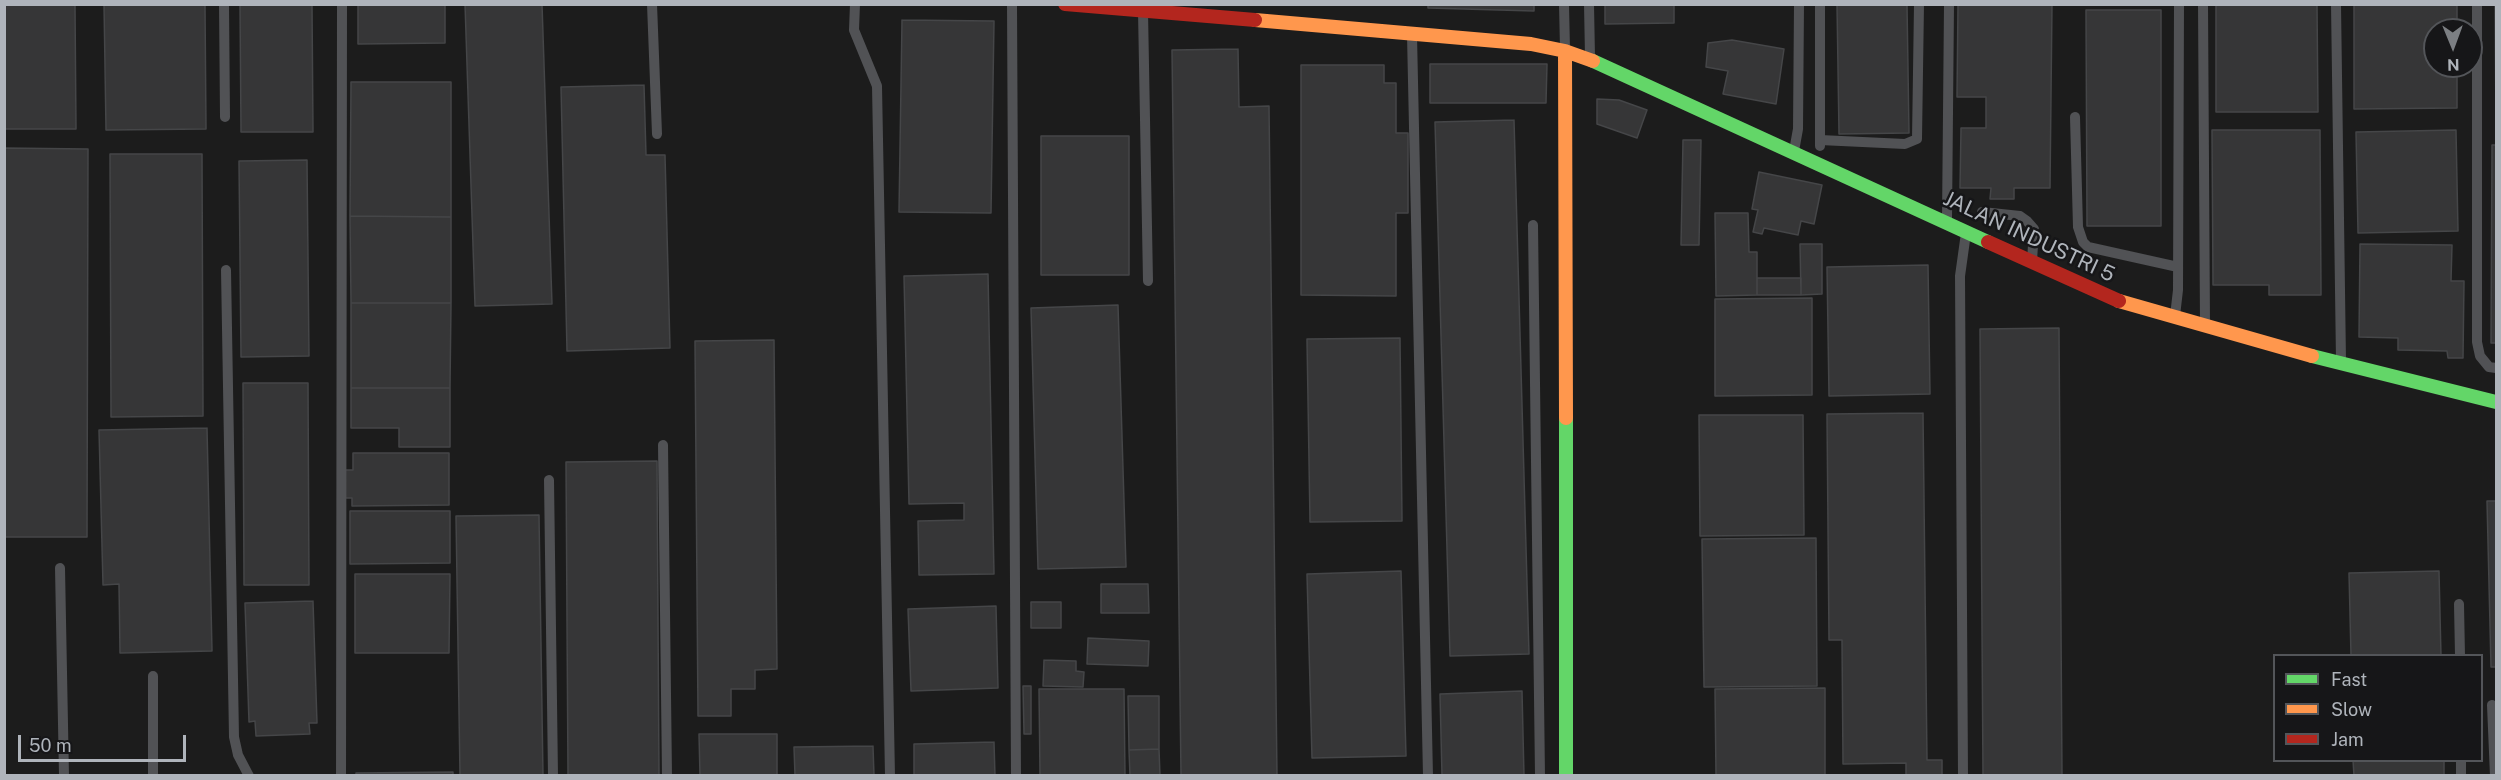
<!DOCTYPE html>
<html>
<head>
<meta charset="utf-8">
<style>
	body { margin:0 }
	#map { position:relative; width:2501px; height:780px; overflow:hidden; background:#1c1c1c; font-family:"Public Sans",sans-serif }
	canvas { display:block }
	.frame { position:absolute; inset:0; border:6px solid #afb4bb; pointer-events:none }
	.legend { position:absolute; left:2273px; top:654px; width:210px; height:108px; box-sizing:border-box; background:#161618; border:2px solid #535559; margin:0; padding:8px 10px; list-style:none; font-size:18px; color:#afb4bb }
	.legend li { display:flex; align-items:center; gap:12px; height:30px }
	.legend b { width:30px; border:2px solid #535559 }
	.north { position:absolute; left:2423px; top:18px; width:60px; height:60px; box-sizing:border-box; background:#161618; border:2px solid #535559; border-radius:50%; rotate:179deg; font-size:16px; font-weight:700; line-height:24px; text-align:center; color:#afb4bb }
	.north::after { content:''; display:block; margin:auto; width:21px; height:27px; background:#7c7f83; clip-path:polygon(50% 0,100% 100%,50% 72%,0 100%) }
	.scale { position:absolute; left:18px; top:735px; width:168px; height:27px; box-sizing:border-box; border:3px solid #afb4bb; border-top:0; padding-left:8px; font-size:18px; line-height:21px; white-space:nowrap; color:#afb4bb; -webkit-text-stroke:4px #161618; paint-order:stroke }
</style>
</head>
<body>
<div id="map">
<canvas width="2501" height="780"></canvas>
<div class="frame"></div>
<ul class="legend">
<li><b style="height:8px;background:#63d668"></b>Fast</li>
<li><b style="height:8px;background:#ff974d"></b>Slow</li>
<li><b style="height:8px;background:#b3261e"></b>Jam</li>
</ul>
<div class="north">N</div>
<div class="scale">50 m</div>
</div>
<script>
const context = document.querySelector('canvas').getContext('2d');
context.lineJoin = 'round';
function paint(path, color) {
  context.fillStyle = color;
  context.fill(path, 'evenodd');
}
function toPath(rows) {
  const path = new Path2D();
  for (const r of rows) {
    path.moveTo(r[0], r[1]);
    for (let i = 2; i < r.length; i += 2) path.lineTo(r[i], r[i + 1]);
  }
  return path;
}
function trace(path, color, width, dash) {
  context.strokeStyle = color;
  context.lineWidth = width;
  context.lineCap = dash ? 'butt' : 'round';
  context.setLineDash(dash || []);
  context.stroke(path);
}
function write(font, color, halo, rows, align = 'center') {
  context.font = font + ' "Public Sans",sans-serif';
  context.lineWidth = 5;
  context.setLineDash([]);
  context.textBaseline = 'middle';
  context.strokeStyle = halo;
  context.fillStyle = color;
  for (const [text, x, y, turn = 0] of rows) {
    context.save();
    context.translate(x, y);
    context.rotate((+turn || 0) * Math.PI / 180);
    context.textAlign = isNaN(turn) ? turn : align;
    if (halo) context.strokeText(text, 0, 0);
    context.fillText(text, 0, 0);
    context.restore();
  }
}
const building = toPath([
	[4,4,75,4,76,129,4,129,4,4],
	[104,4,205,4,206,129,106,130,104,4],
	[240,4,312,4,313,132,241,132,240,4],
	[358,4,445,4,445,43,358,44,358,4],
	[465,4,542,4,552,304,475,306,465,4],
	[1428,4,1534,4,1534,11,1428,8,1428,4],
	[1605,4,1674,4,1674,23,1605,24,1605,4],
	[1837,4,1907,4,1909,133,1839,134,1837,4],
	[1958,4,2052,4,2050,188,2014,188,2014,199,1990,199,1991,188,1960,188,1961,128,1986,128,1986,97,1957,97,1958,4],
	[2216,4,2317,4,2318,112,2216,112,2216,4],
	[2354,4,2457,4,2457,30,2435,30,2435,66,2457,66,2457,108,2354,109,2354,4],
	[2495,4,2496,4,2496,122,2495,4],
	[2086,10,2161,10,2161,226,2087,226,2086,10],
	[902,20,994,21,991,213,899,212,902,20],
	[1732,40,1784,49,1776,104,1723,94,1728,71,1706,67,1708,43,1732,40],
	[1238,49,1239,107,1269,106,1277,776,1181,776,1172,50,1238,49],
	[1430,64,1547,64,1546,103,1430,103,1430,64],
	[1301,65,1384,65,1384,83,1396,83,1396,133,1408,133,1408,213,1396,213,1396,296,1301,295,1301,65],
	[351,82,451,82,451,217,350,216,351,82],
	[644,85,646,155,665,155,670,348,567,351,561,87,644,85],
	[1597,99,1619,100,1647,110,1637,138,1597,124,1597,99],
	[1514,120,1529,654,1450,656,1435,122,1514,120],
	[2212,130,2320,130,2321,295,2269,295,2269,285,2213,285,2212,130],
	[2456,130,2458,231,2358,233,2356,132,2456,130],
	[1041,136,1129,136,1129,275,1041,275,1041,136],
	[1683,140,1701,140,1699,245,1681,245,1683,140],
	[2492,145,2496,145,2496,343,2491,343,2492,145],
	[4,148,88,149,87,537,4,537,4,148],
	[110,154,202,154,203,416,111,417,110,154],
	[307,160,309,356,241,357,239,161,307,160],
	[1759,172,1822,185,1814,224,1801,221,1798,235,1764,228,1762,234,1753,232,1758,210,1752,209,1759,172],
	[1715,213,1748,213,1749,252,1757,252,1757,295,1716,296,1715,213],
	[350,216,451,217,451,303,351,303,350,216],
	[1800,244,1822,244,1822,294,1801,295,1800,244],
	[2360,244,2452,245,2451,281,2464,281,2463,358,2448,358,2447,351,2398,350,2398,338,2359,337,2360,244],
	[1928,265,1930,394,1829,396,1827,267,1928,265],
	[988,274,994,574,919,575,918,521,964,520,964,503,909,504,904,276,988,274],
	[1757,278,1801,278,1801,295,1757,295,1757,278],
	[1812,298,1812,395,1715,396,1715,299,1812,298],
	[351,303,451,303,450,388,351,388,351,303],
	[1118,305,1126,567,1038,569,1031,308,1118,305],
	[2059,328,2062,776,1983,776,1980,329,2059,328],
	[1400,338,1402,521,1310,522,1307,339,1400,338],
	[774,340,777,669,755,670,755,689,731,689,731,716,698,716,695,341,774,340],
	[243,383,308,383,309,585,244,585,243,383],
	[351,388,450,388,450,447,399,447,399,428,351,428,351,388],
	[1923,413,1927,760,1942,760,1942,776,1906,776,1906,763,1843,764,1842,640,1829,640,1827,414,1923,413],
	[1699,415,1803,415,1804,535,1700,536,1699,415],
	[207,428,212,651,120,653,119,584,103,585,99,430,207,428],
	[353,453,449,453,449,505,352,506,352,498,345,498,345,470,353,470,353,453],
	[657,461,659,776,568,776,566,462,657,461],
	[2487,501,2496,501,2496,667,2491,667,2487,501],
	[350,511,450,511,450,563,350,564,350,511],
	[539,515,543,776,460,776,456,516,539,515],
	[1816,538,1817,686,1704,687,1702,539,1816,538],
	[1401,571,1406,756,1312,758,1307,574,1401,571],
	[2439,571,2441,656,2351,656,2349,573,2439,571],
	[355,574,450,574,449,653,355,653,355,574],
	[1101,584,1148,584,1149,613,1101,613,1101,584],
	[313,601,317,723,309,723,310,734,256,736,255,721,249,722,245,603,313,601],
	[1031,602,1061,602,1061,628,1031,628,1031,602],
	[996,606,998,688,911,691,908,609,996,606],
	[1088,638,1149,641,1148,666,1087,664,1088,638],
	[1044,660,1076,661,1076,671,1084,672,1083,687,1043,686,1044,660],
	[1023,686,1031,686,1031,734,1024,734,1023,686],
	[1825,688,1825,776,1716,776,1715,689,1825,688],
	[1039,689,1124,689,1125,776,1040,776,1039,689],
	[1522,691,1524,776,1442,776,1440,694,1522,691],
	[1128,696,1159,696,1159,749,1129,750,1128,696],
	[699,734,777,734,777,776,700,776,699,734],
	[994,742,995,776,914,776,914,744,994,742],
	[873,746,874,776,795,776,794,747,873,746],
	[1159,749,1160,776,1130,776,1129,750,1159,749],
	[2353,760,2444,760,2444,776,2354,776,2353,760],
	[453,772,453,776,356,776,356,773,453,772]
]);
const lane = toPath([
	[224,4,225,117],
	[652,4,657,134],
	[855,4,854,30,877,86,890,776],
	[1012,4,1016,776],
	[1564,4,1565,49],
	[1589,4,1590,57],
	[2203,4,2205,324],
	[2336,4,2341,361],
	[2477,4,2477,342,2480,356,2489,367,2496,368],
	[1143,11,1148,281],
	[1412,35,1428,776],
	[2075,117,2078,227,2083,242,2088,247,2178,267],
	[1820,140,1905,144,1917,139,1919,4],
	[1820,146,1820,4],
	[1794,151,1798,129,1799,4],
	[1982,212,2020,216,2027,221,2034,229,2032,261],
	[1947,220,1949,4],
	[1533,225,1540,776],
	[226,270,234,737,238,755,249,776],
	[2175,316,2178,290,2179,4],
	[663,445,667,776],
	[549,480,553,776],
	[60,568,64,776],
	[2459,604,2460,656],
	[2492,705,2495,776],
	[2461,760,2461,776],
	[153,776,153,676],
	[341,776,342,4],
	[1963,776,1960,276,1966,233]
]);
const fast = toPath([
	[1593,61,1988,242],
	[2312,356,2496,402],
	[1566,418,1566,776]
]);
const slow = toPath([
	[1255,20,1531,44,1565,51,1593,61],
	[1565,51,1566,418],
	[2119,301,2312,356]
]);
const jam = toPath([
	[1065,4,1255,20],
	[1988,242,2119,301]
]);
const streetNames = [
	["JALAN INDUSTRI 5",2029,237,25]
];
paint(building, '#363637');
trace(building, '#454648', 1.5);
trace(lane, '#515255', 10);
trace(fast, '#63d668', 14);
trace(slow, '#ff974d', 14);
trace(jam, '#b3261e', 14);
write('21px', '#afb4bb', '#161618', streetNames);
</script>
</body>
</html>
